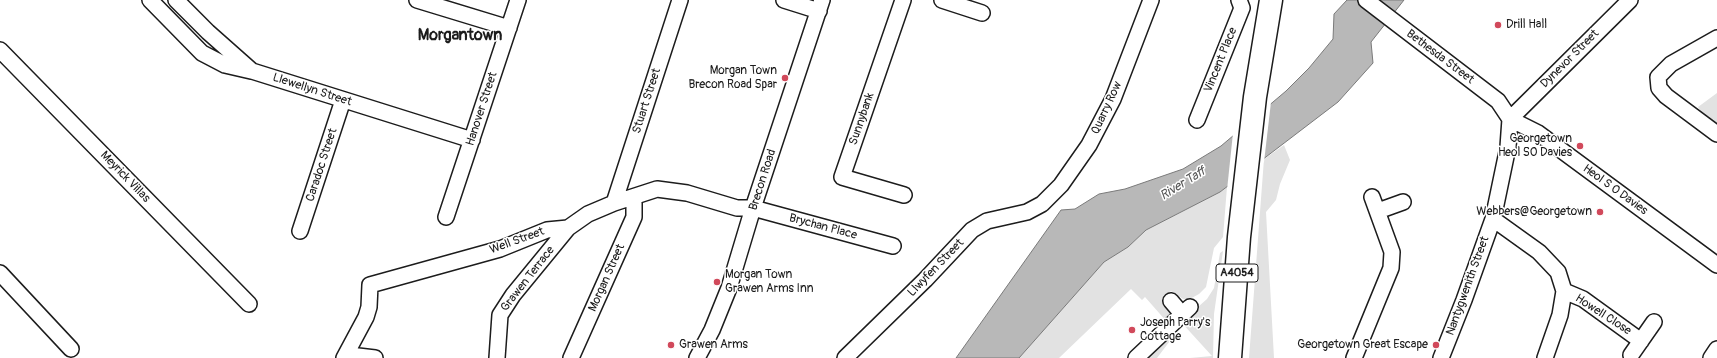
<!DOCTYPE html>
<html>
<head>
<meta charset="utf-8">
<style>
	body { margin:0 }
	canvas { display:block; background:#fff }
</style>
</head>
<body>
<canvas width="1717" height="358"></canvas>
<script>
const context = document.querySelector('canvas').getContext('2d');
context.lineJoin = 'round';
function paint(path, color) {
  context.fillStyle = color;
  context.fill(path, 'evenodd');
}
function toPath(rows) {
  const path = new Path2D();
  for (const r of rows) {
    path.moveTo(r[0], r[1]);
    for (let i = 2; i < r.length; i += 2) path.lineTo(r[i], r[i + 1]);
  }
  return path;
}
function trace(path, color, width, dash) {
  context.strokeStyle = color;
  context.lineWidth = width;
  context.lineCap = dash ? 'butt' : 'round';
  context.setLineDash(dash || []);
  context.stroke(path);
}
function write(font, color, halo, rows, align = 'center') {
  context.font = font + ' Pangolin,sans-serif';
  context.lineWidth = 3;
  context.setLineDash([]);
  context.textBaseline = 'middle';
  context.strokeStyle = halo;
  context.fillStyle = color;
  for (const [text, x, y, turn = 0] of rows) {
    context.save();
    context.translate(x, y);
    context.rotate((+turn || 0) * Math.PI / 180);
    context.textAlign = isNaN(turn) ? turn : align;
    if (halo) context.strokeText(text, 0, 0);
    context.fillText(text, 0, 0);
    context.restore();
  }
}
const green = toPath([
	[1717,93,1717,125,1704,116,1698,107],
	[1284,145,1290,160,1280,184,1276,200,1266,212,1274,358,1249,358,1264,159],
	[1227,187,1223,237,1214,248,1206,287,1199,294,1188,300,1183,299,1171,291,1162,299,1175,315,1167,322,1145,297,1142,300,1131,289,1059,358,1019,358,1104,262,1128,247,1146,230,1220,192],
	[1223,251,1214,314,1213,358,1190,358,1212,356,1181,322,1207,299,1214,288,1220,253],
	[1177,326,1179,329,1157,358,1144,358]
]);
const water = toPath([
	[1347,0,1404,0,1371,42,1373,63,1338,102,1220,192,1146,230,1128,247,1104,262,1019,358,956,358,1061,210,1075,209,1099,194,1125,189,1183,169,1221,146,1286,91,1309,68,1333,39,1334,14,1347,0]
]);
const pier = toPath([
	[1271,102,1264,162,1227,190,1233,133]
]);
const minor = toPath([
	[150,0,202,53,225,65,251,71],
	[176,0,208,32,252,71,472,140],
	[417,0,509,28],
	[784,0,819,11],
	[903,0,842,177,904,195],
	[942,0,982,13],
	[1366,0,1498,101,1510,119],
	[1717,38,1671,64,1658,77,1659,88,1666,96,1717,134],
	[0,50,249,304],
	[1510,119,1538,133,1717,265],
	[1510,119,1630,0],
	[1197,120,1242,8,1239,0],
	[614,203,680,0],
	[1378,211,1403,202],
	[446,217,518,0],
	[1493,219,1539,252,1558,272,1564,291,1560,315,1545,358],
	[300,231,343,100],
	[0,273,71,349],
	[1564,291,1583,299,1641,341],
	[1171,301,1182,314],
	[1631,355,1654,322],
	[358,356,375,358],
	[344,358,366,317,369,307,370,285,500,249,547,230,568,228,588,214,614,203,657,189,687,193,737,208,753,208,893,246],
	[497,358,500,315,513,295,568,228],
	[571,358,634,217,634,197],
	[697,358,712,330,729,288,753,208,822,0],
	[845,358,925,280,972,230,987,221,1027,212,1042,204,1061,185,1089,145,1113,99,1151,0],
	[1136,358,1190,307],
	[1354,358,1391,268,1392,252,1372,197],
	[1441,358,1464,300,1493,219,1508,147,1510,119],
	[1711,358,1717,349]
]);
const primary = toPath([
	[1230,358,1239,237,1255,97,1271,0]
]);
const markers = [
	[1498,25,4,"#d1495b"],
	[785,78,4,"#d1495b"],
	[1580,146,4,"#d1495b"],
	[1600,212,4,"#d1495b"],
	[717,282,4,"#d1495b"],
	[1132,330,4,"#d1495b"],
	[671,345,4,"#d1495b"],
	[1436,345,4,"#d1495b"]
];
const shields = [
	[1237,273,42]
];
const shieldNames = [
	["A4054",1237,273]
];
const poiNames = [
	["Drill Hall",1506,25],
	["Morgan Town",777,71,"right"],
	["Brecon Road Spar",777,85,"right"],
	["Georgetown",1572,139,"right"],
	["Heol SO Davies",1572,153,"right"],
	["Webbers@Georgetown",1592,212,"right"],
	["Morgan Town",725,275],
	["Grawen Arms Inn",725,289],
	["Joseph Parry's",1140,323],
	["Cottage",1140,337],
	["Grawen Arms",679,345],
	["Georgetown Great Escape",1428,345,"right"]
];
const streetNames = [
	["Bethesda Street",1440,57,37],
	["Dynevor Street",1570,59,-45],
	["Vincent Place",1221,60,-68],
	["Llewellyn Street",312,90,18],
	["Stuart Street",647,101,-72],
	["Quarry Row",1107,108,-65],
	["Hanover Street",482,109,-72],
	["Sunnybank",862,119,-71],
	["Caradoc Street",322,165,-72],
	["Meyrick Villas",125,177,46],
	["Brecon Road",763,180,-72],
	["Heol S O Davies",1615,190,36],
	["Brychan Place",823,227,15],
	["Well Street",517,241,-20],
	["Llwyfen Street",936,268,-46],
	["Morgan Street",607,278,-66],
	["Grawen Terrace",528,279,-52],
	["Nantygwenith Street",1468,286,-70],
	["Howell Close",1603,315,33]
];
const waterNames = [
	["River Taff",1183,184,-32]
];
const districtNames = [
	["Morgantown",460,36]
];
paint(green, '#e2e2e2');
paint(water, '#b8b8b8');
trace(water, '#7a7a7a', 1);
paint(pier, '#fff');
trace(minor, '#1c1c1c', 18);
trace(primary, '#1c1c1c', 25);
trace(minor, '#fff', 15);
trace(primary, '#fff', 22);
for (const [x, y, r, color] of markers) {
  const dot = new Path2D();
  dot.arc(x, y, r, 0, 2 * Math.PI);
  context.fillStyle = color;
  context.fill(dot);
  trace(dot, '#fff', 1.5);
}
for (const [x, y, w] of shields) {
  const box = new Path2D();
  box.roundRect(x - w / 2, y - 9, w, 18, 3);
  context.fillStyle = '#fff';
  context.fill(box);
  trace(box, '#1c1c1c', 1);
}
write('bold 11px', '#1c1c1c', null, shieldNames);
write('12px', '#1c1c1c', '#fff', poiNames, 'left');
write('12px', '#1c1c1c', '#fff', streetNames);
write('italic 13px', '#5a5a5a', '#fff', waterNames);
write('bold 16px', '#1c1c1c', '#fff', districtNames);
</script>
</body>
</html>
